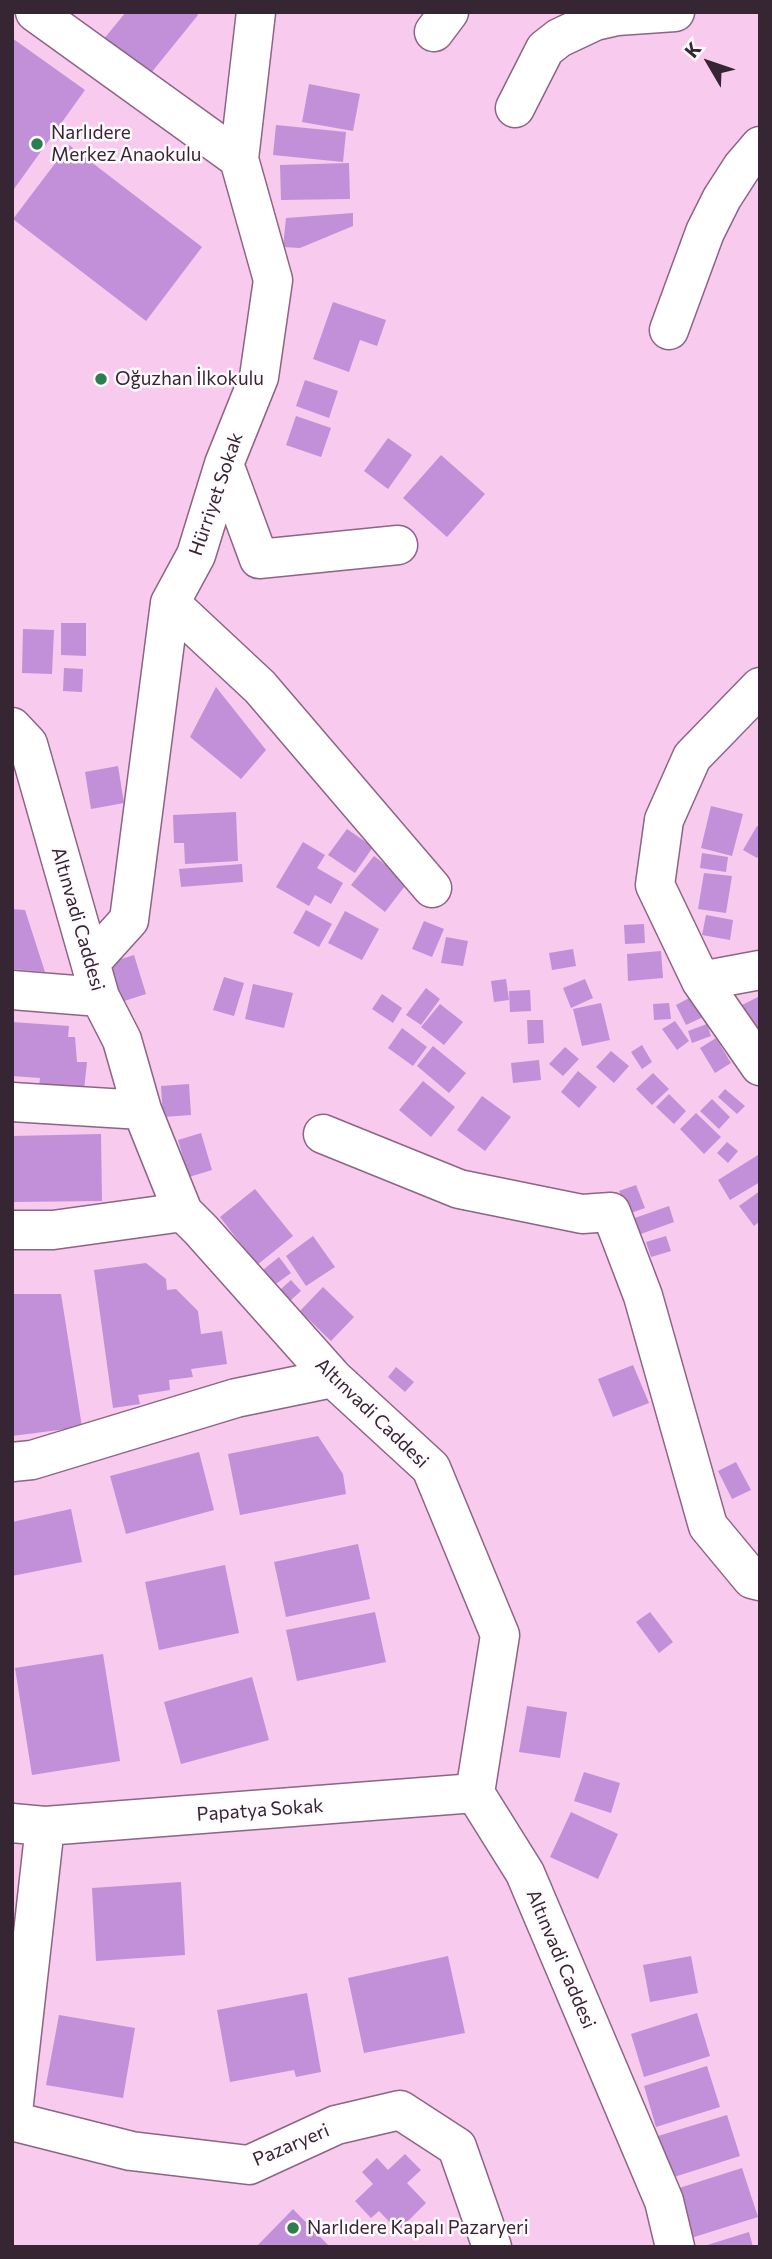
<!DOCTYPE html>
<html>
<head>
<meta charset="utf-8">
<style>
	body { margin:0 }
	#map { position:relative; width:772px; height:2259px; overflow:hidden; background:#f8caed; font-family:Commissioner,sans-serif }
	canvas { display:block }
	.frame { position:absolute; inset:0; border:14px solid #362532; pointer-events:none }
	.north { position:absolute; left:674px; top:28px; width:70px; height:70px; -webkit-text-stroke:5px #fffafd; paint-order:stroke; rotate:309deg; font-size:19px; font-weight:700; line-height:28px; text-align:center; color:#362532 }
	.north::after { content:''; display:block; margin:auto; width:24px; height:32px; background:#362532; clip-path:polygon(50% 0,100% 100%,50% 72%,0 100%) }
</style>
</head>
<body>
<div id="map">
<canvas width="772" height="2259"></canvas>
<div class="frame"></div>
<div class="north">K</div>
</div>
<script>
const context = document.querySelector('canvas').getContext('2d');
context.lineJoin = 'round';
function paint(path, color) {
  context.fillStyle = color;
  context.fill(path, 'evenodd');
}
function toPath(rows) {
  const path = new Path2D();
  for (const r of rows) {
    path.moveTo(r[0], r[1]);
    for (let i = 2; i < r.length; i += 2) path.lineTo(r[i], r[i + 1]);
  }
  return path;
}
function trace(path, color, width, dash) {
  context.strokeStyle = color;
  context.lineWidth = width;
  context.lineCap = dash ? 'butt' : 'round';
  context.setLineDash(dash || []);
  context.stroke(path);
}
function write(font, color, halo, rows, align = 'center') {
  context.font = font + ' Commissioner,sans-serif';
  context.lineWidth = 5;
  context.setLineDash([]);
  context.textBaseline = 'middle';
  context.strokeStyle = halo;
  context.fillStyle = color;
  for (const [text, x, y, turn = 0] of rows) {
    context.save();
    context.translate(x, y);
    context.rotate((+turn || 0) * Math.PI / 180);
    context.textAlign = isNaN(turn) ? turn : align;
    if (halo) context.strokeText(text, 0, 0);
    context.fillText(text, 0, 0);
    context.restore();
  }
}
const building = toPath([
	[126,12,195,12,198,15,143,83,98,46],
	[12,38,85,90,14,189,12,187],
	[309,84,360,94,353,131,302,122],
	[276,125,346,132,343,162,273,155],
	[69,145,202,247,146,321,13,219],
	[349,163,350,199,281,200,280,165],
	[353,213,353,226,300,248,283,247,286,218],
	[333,302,386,320,377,346,360,340,349,372,313,359],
	[305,380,338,391,329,418,296,406],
	[296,416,331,428,321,457,286,445],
	[388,438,412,455,388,489,364,471],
	[441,455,485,494,447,537,403,498],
	[61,623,86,623,86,656,61,655],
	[23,629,54,630,52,674,22,673],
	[64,668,83,669,82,692,63,691],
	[216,687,266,750,241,779,190,737],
	[118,766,124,803,91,809,85,772],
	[711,806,743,814,732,856,701,848],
	[236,812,238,861,185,864,184,843,174,843,173,815],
	[757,826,760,828,760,854,757,858,743,850],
	[347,829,373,847,355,873,328,855],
	[303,842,325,855,317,868,343,883,331,904,315,895,309,906,276,887],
	[702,853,728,857,726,872,700,868],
	[374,856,408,882,385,912,351,885],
	[242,864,243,882,181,887,179,869],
	[704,873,732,876,726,913,698,909],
	[12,909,25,910,45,972,12,969],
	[306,910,332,924,319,947,293,933],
	[345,911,379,929,362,960,328,943],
	[706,915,733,920,730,940,702,935],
	[424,921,444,929,432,957,412,949],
	[644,924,645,943,625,944,624,925],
	[446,937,468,941,463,966,441,963],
	[573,949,576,966,552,970,549,953],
	[661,951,663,978,628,981,627,954],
	[134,955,146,994,115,1004,102,965],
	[224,977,244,983,234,1016,213,1010],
	[506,979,509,1000,494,1002,491,981],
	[585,979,593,998,571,1008,563,988],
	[253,984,293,993,284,1028,245,1019],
	[426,988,440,999,421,1025,406,1015],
	[530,990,531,1011,510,1012,509,991],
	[382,994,402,1008,393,1023,372,1009],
	[693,996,703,1017,686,1025,676,1005],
	[760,996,760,1026,752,1030,740,1006],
	[601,1003,610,1040,582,1046,573,1009],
	[669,1003,671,1019,654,1020,653,1004],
	[440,1004,463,1022,444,1045,421,1027],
	[527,1020,543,1020,544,1043,528,1044],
	[675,1021,689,1041,677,1050,662,1029],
	[12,1022,69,1026,68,1037,75,1037,77,1062,87,1062,84,1090,39,1087,40,1078,12,1076],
	[707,1024,711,1036,692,1043,688,1031],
	[402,1028,427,1047,413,1066,388,1048],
	[716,1038,731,1063,715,1073,700,1048],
	[642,1045,652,1062,642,1069,631,1052],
	[433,1046,466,1073,449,1093,417,1066],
	[565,1047,579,1059,563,1076,549,1064],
	[611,1051,629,1066,614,1083,596,1067],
	[539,1060,541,1080,513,1083,511,1063],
	[578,1071,597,1087,579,1108,561,1092],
	[653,1073,669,1089,652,1105,636,1089],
	[423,1081,455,1107,431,1137,399,1110],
	[189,1084,191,1115,163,1117,161,1086],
	[725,1089,745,1106,737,1114,718,1097],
	[669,1094,686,1111,674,1124,656,1107],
	[482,1096,511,1117,485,1151,457,1130],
	[712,1099,730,1117,719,1129,700,1111],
	[696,1113,721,1137,704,1154,680,1129],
	[201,1133,212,1170,189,1177,178,1140],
	[101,1134,102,1201,12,1202,12,1136],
	[727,1142,738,1151,728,1163,717,1153],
	[758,1155,760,1182,730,1200,718,1180],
	[636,1185,645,1208,628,1214,619,1191],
	[255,1189,293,1236,257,1265,220,1217],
	[760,1191,760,1221,754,1226,739,1206],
	[669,1206,674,1222,638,1235,632,1219],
	[313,1236,335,1267,306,1286,286,1256],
	[666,1236,671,1251,651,1257,646,1242],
	[279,1257,291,1273,269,1289,258,1274],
	[146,1263,166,1279,167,1290,176,1289,198,1311,201,1334,222,1331,227,1364,191,1369,193,1377,169,1380,170,1390,138,1395,140,1404,113,1408,94,1270],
	[291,1280,301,1291,282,1308,272,1297],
	[323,1287,354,1317,331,1341,300,1311],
	[12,1294,61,1294,82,1427,12,1436],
	[633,1365,649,1403,613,1417,598,1379],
	[396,1367,414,1382,405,1392,388,1377],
	[318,1436,343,1474,346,1494,240,1515,228,1454],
	[199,1452,214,1510,126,1534,110,1476],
	[736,1462,751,1490,732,1499,718,1471],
	[71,1509,82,1562,12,1576,12,1522],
	[358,1544,370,1599,286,1617,274,1562],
	[225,1565,239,1633,159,1650,145,1582],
	[375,1612,386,1662,297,1681,286,1630],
	[650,1612,673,1642,659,1653,636,1622],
	[103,1654,120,1761,32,1775,15,1668],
	[252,1677,269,1740,181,1764,164,1702],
	[527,1706,567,1712,560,1758,519,1752],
	[584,1772,620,1783,611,1813,574,1801],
	[571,1812,618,1834,598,1879,550,1857],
	[181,1882,185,1955,96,1961,92,1888],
	[448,1956,465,2033,364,2053,348,1978],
	[691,1956,698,1993,650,2002,643,1965],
	[307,1993,321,2072,296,2077,294,2070,230,2082,217,2010],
	[697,2013,710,2056,644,2077,631,2034],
	[59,2015,135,2028,123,2098,46,2085],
	[707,2066,720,2107,656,2127,644,2086],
	[727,2115,740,2156,671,2178,658,2136],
	[405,2154,421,2170,407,2183,426,2203,398,2231,379,2211,371,2218,355,2201,373,2184,362,2172,377,2158,388,2170],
	[742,2168,758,2217,691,2238,676,2189],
	[293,2209,330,2247,256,2247],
	[749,2232,753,2247,705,2247,704,2246]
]);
const minor = toPath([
	[35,12,239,159],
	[434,32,449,12],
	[515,108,545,49,559,38,595,21,617,16,675,12],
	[669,330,705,232,722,198,742,167,760,146],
	[224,464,259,559,398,545],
	[170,603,260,687,432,888],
	[760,687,692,757,664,820,655,885,701,981,760,1066],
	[12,727,28,744,100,997,122,1040,142,1110,183,1212,201,1230,333,1378,431,1468,500,1635,475,1793,525,1873,664,2201,675,2247],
	[91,962,129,920,170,603,196,555,224,464,259,377,273,280,239,159,256,12],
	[701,981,760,970],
	[12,990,100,997],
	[12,1102,142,1110],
	[323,1134,459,1189,582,1214,611,1212,643,1296,708,1526,752,1579,760,1581],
	[12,1230,53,1230,183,1212],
	[12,1462,32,1460,236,1398,333,1378],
	[12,1823,45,1826,475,1793],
	[45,1826,12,2121,131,2151,249,2165,336,2125,400,2110,457,2147,492,2247]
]);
const markers = [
	[37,144,7,"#2c7e4f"],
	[101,379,7,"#2c7e4f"],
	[293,2228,7,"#2c7e4f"]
];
const poiNames = [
	["Narlıdere",51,133],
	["Merkez Anaokulu",51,155],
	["Oğuzhan İlkokulu",115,379],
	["Narlıdere Kapalı Pazaryeri",307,2228]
];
const streetNames = [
	["Hürriyet Sokak",216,494,-71],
	["Altınvadi Caddesi",78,919,74],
	["Altınvadi Caddesi",372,1413,44],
	["Papatya Sokak",260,1810,-4],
	["Altınvadi Caddesi",561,1959,67],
	["Pazaryeri",291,2145,-23]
];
paint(building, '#c28fd9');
trace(minor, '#8d6484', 41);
trace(minor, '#fff', 38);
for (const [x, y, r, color] of markers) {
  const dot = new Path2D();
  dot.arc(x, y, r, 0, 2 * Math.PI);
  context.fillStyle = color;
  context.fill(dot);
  trace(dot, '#fffafd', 2.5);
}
write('19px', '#362532', '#fffafd', poiNames, 'left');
write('19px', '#362532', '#fffafd', streetNames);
</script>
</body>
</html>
